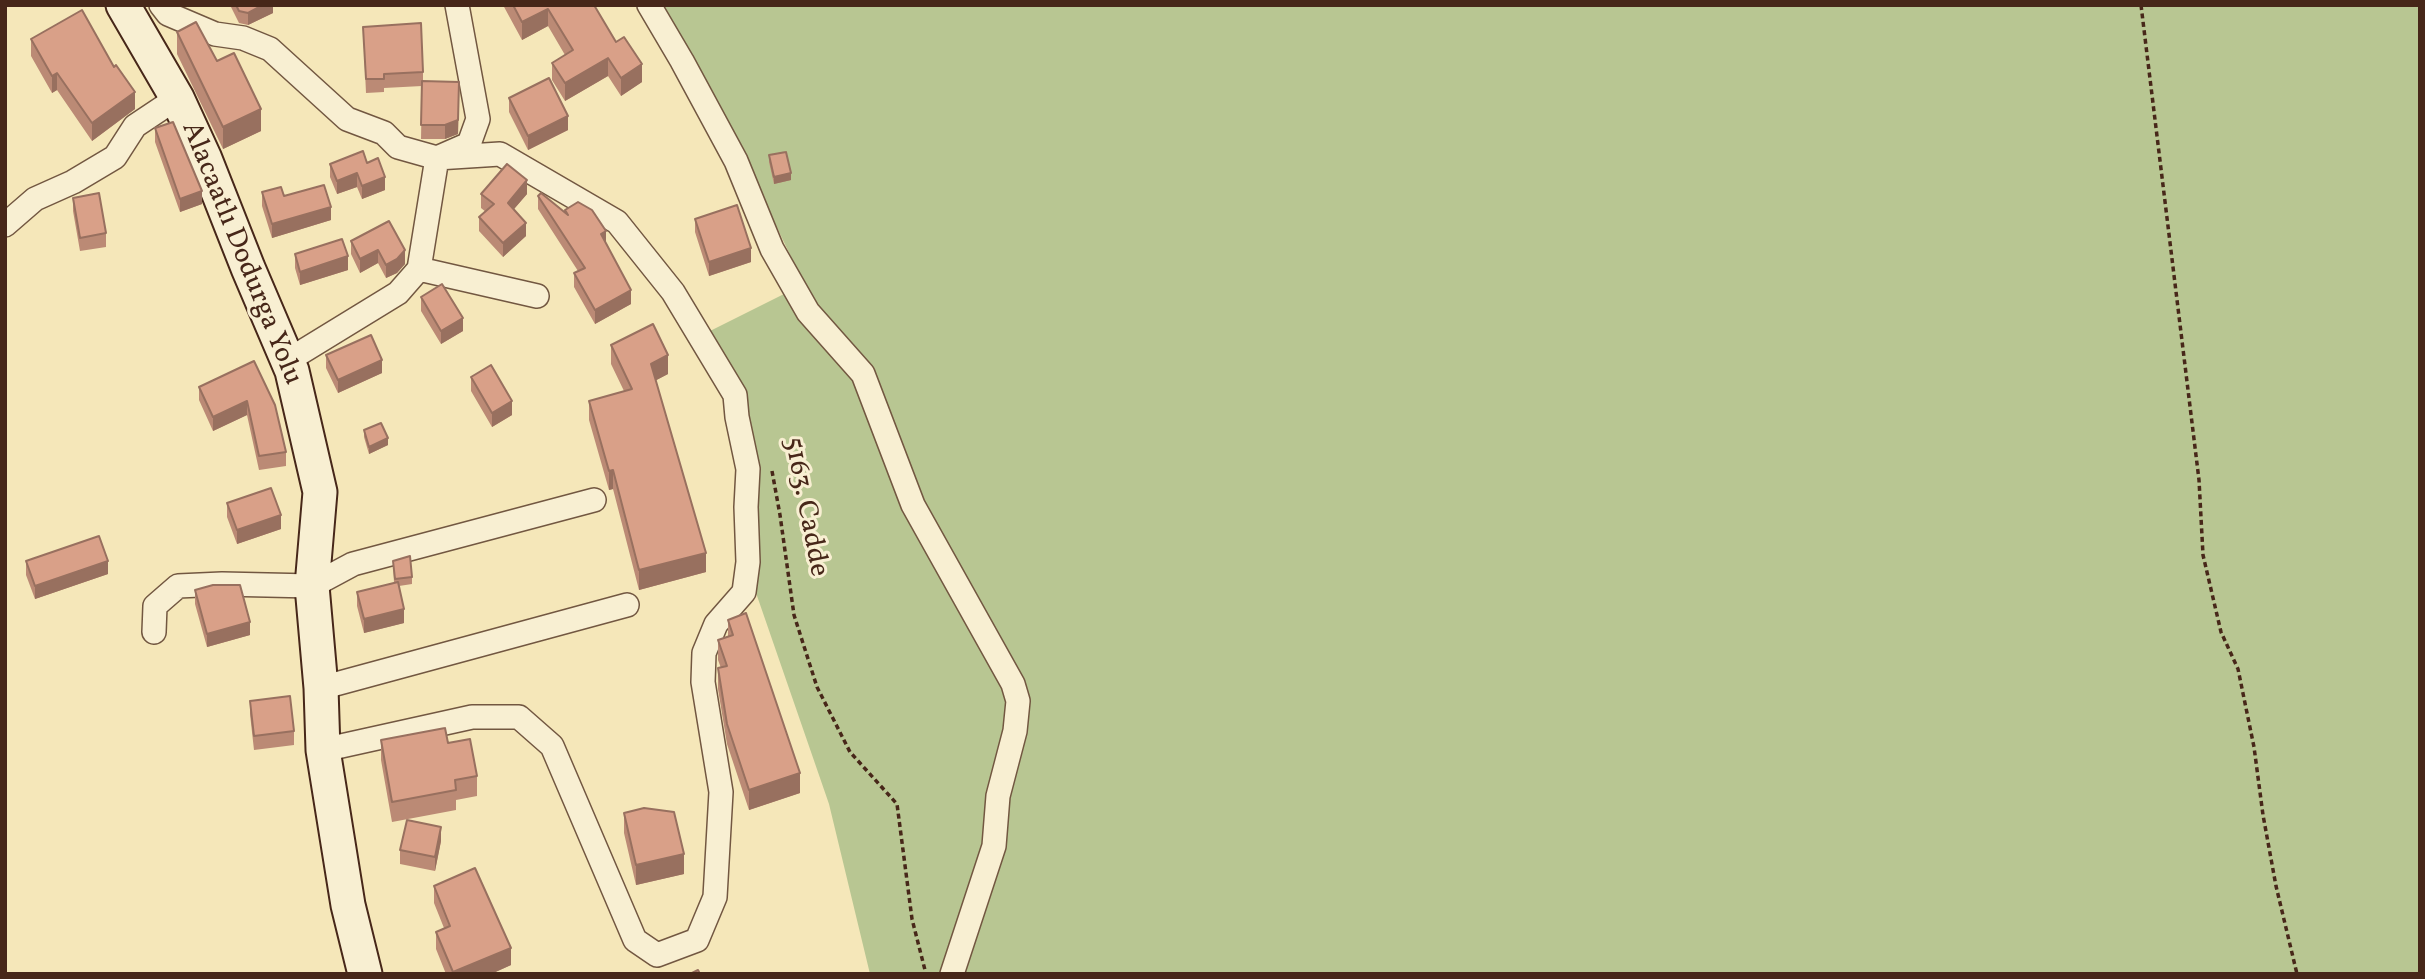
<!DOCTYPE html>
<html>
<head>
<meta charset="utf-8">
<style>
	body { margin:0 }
	#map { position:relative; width:2425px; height:979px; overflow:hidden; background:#f5e7b9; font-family:Vollkorn,serif }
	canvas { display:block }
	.frame { position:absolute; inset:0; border:7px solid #472719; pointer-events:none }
</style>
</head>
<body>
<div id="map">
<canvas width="2425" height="979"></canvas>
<div class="frame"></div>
</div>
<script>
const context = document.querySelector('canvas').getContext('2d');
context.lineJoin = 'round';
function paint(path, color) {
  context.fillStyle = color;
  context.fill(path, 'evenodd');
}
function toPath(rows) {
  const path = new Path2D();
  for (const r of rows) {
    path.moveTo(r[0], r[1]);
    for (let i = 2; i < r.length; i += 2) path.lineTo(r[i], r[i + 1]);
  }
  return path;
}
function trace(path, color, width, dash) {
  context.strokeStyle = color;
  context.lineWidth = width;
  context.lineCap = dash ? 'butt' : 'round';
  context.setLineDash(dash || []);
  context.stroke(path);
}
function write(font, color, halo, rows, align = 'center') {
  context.font = font + ' Vollkorn,serif';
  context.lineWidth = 6;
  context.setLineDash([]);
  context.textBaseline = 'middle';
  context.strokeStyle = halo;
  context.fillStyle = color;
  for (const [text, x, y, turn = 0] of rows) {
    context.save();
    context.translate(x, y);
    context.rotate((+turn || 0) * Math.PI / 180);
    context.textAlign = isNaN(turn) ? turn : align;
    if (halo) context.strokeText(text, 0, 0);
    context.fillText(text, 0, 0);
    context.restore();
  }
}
const green = toPath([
	[658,5,2420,5,2420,974,870,974,829,804,755,590,755,450,706,333,804,284,749,169]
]);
const path = toPath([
	[2141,5,2199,480,2203,555,2221,632,2238,669,2254,747,2263,815,2276,886,2297,974],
	[772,471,780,515,794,615,817,687,850,752,897,804,912,919,926,974]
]);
const street = toPath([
	[161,5,168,14,215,34,243,38,270,49,347,119,384,133,398,147,437,158,500,154,617,222,673,292,735,395,737,417,748,469,746,507,748,562,744,592,716,624,704,653,703,682,721,792,715,897,697,940,657,955,635,940,552,746,519,717,472,717,323,750],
	[649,5,682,61,736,161,772,249,808,312,863,374,913,505,1013,684,1018,701,1015,731,998,796,994,846,952,974],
	[5,225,35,199,73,182,115,157,135,126,177,98],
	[419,269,537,296],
	[287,361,398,293,419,269,437,158,469,144,478,119,457,5],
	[154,632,155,606,178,586,222,584,312,586,353,564,594,500],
	[321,688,627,605]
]);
const secondary = toPath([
	[123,5,177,98,205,159,248,268,292,371,320,492,312,586,321,688,323,750,348,905,365,974]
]);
const wall = toPath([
	[230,5,273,5,273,13,248,25,239,23],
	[503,5,594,5,616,42,642,82,621,96,608,76,565,101,552,80,552,63,565,55,548,26,522,40],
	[363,27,423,72,423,81,459,95,458,134,445,139,421,139,422,86,384,88,384,92,366,93],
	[177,32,217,61,261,131,223,149,177,54],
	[31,39,135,109,92,141,57,90,52,93,31,56],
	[509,98,568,130,528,150,509,112],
	[155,128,202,204,180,212,155,142],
	[769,155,791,180,774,184,769,162],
	[367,163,385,190,362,199,357,187,337,194,330,177,330,164],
	[262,192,284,196,331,220,272,238,262,206],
	[481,194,527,194,514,209,526,236,503,257,479,231,479,217,486,212,481,208],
	[538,196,565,213,565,210,606,243,631,304,595,324,574,287,574,273,578,271,538,209],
	[73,198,106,233,106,247,80,251,73,211],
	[695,219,751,262,709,276,695,232],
	[389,221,405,264,397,273,386,278,378,263,360,273,351,254,351,241],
	[295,254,348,270,300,285,295,268],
	[421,297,463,331,441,344,421,311],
	[611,345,668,374,656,380,706,572,639,590,613,489,609,490,589,420,589,401,624,391,611,364],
	[326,355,382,373,338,393,326,368],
	[254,361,286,452,286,466,259,470,247,415,213,431,199,400,199,387],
	[471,377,512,415,492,427,471,391],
	[364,430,388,445,369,454,364,437],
	[227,503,281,529,237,544,227,517],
	[26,561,108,574,35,599,26,575],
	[393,561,412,577,412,584,399,586,404,623,364,633,357,606,357,592,394,583],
	[195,590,250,635,207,647,195,604],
	[728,620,800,793,749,810,727,744,718,689,718,668,721,668,718,660,718,640,728,637],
	[250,701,294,731,294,745,254,750,250,714],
	[381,740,448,743,477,776,477,796,456,800,456,810,392,822,381,760],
	[624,813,684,874,636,885,624,833],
	[441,841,435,871,400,864,400,850],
	[434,886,511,965,491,974,446,974,436,949,436,932,444,928,434,903]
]);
const shadedWall = toPath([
	[263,5,273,5,273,13,248,25,248,13],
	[548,9,548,26,522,40,522,22],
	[608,58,608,76,565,101,565,83],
	[642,64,642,82,621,96,621,78],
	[57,73,57,90,52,93,52,76],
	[459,82,458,134,445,139,445,125],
	[135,92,135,109,92,141,92,123],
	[261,109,261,131,223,149,223,127],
	[568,116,568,130,528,150,528,136],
	[357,173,357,187,337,194,337,181],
	[791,173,791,180,774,184,774,177],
	[385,177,385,190,362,199,362,186],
	[527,180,527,194,508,216,508,203],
	[202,191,202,204,180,212,180,199],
	[331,207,331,220,272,238,272,224],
	[526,223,526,236,503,257,503,243],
	[606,231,606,244,601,234],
	[751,248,751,262,709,276,709,262],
	[378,250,378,263,360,273,360,259],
	[405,250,405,264,397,273,386,278,386,265],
	[348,256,348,270,300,285,300,272],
	[631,290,631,304,595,324,595,310],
	[463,318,463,331,441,344,441,331],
	[668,355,668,374,651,383,651,364],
	[382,360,382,373,338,393,338,380],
	[247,401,247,415,213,431,213,417],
	[512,401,512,415,492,427,492,413],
	[388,438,388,445,369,454,369,447],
	[613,470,613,489,609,490,609,471],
	[281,515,281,529,237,544,237,530],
	[706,553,706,572,639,590,639,570],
	[108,561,108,574,35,599,35,586],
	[404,609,404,623,364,633,364,619],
	[250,622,250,635,207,647,207,634],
	[800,773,800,793,749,810,749,790],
	[441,827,441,841,435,871,435,857],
	[684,854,684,874,636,885,636,865],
	[511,948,511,965,491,974,453,974,453,972]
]);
const building = toPath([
	[236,5,263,5,248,13,239,11,236,5],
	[513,5,594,5,616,42,624,37,642,64,621,78,608,58,565,83,552,63,573,50,548,9,522,22,513,5],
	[82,10,114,67,116,65,135,92,92,123,57,73,52,76,31,39,82,10],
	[196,22,217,61,234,53,261,109,223,127,177,32,196,22],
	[421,23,423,72,384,74,384,79,366,79,363,27,421,23],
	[549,78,568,116,528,136,509,98,549,78],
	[422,81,459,82,458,120,445,125,421,125,422,81],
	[173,122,202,191,180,199,155,128,173,122],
	[363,151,367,163,378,158,385,177,362,186,357,173,337,181,330,164,363,151],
	[786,152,791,173,774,177,769,155,786,152],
	[507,164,527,180,508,203,526,223,503,243,479,217,494,204,481,194,507,164],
	[324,185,331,207,272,224,262,192,281,187,284,196,324,185],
	[99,193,106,233,80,238,73,198,99,193],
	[541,193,568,215,565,210,578,202,592,210,606,231,601,234,631,290,595,310,574,273,585,268,538,196,541,193],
	[737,205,751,248,709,262,695,219,737,205],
	[389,221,405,250,397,259,386,265,378,250,360,259,351,241,389,221],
	[342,239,348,256,300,272,295,254,342,239],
	[442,284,463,318,441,331,421,297,442,284],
	[653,324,668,355,651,364,706,553,639,570,613,470,609,471,589,401,632,389,611,345,653,324],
	[371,335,382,360,338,380,326,355,371,335],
	[254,361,275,405,286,452,259,456,247,401,213,417,199,387,254,361],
	[491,365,512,401,492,413,471,377,491,365],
	[381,423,388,438,369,447,364,430,381,423],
	[271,488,281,515,237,530,227,503,271,488],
	[99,536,108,561,35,586,26,561,99,536],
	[410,556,412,577,395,579,393,561,410,556],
	[398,582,404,609,364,619,357,592,398,582],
	[213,585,240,585,250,622,207,634,195,590,213,585],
	[746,613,800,773,749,790,727,724,718,668,727,666,718,640,733,635,728,620,746,613],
	[290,696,294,731,254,736,250,701,290,696],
	[445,728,448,743,470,739,477,776,455,780,456,790,392,802,381,740,445,728],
	[644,808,674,812,684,854,636,865,624,813,644,808],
	[407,820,441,827,435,857,400,850,407,820],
	[475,868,511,948,453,972,436,932,450,926,434,886,475,868],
	[698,970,700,974,690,974,698,970]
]);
const streetNames = [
	["Alacaatlı Dodurga Yolu",240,254,68],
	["5163. Cadde",804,507,79]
];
paint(green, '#b8c692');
trace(street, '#725741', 26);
trace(secondary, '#472719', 37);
trace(path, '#472719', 3.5, [5, 3.5]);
trace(street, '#f8efd2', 23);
trace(secondary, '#f8efd2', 33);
paint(wall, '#bb8a75');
paint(shadedWall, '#98705f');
paint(building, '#d9a088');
trace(building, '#98705f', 2);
write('28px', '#472719', '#f8efd2', streetNames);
</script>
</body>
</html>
